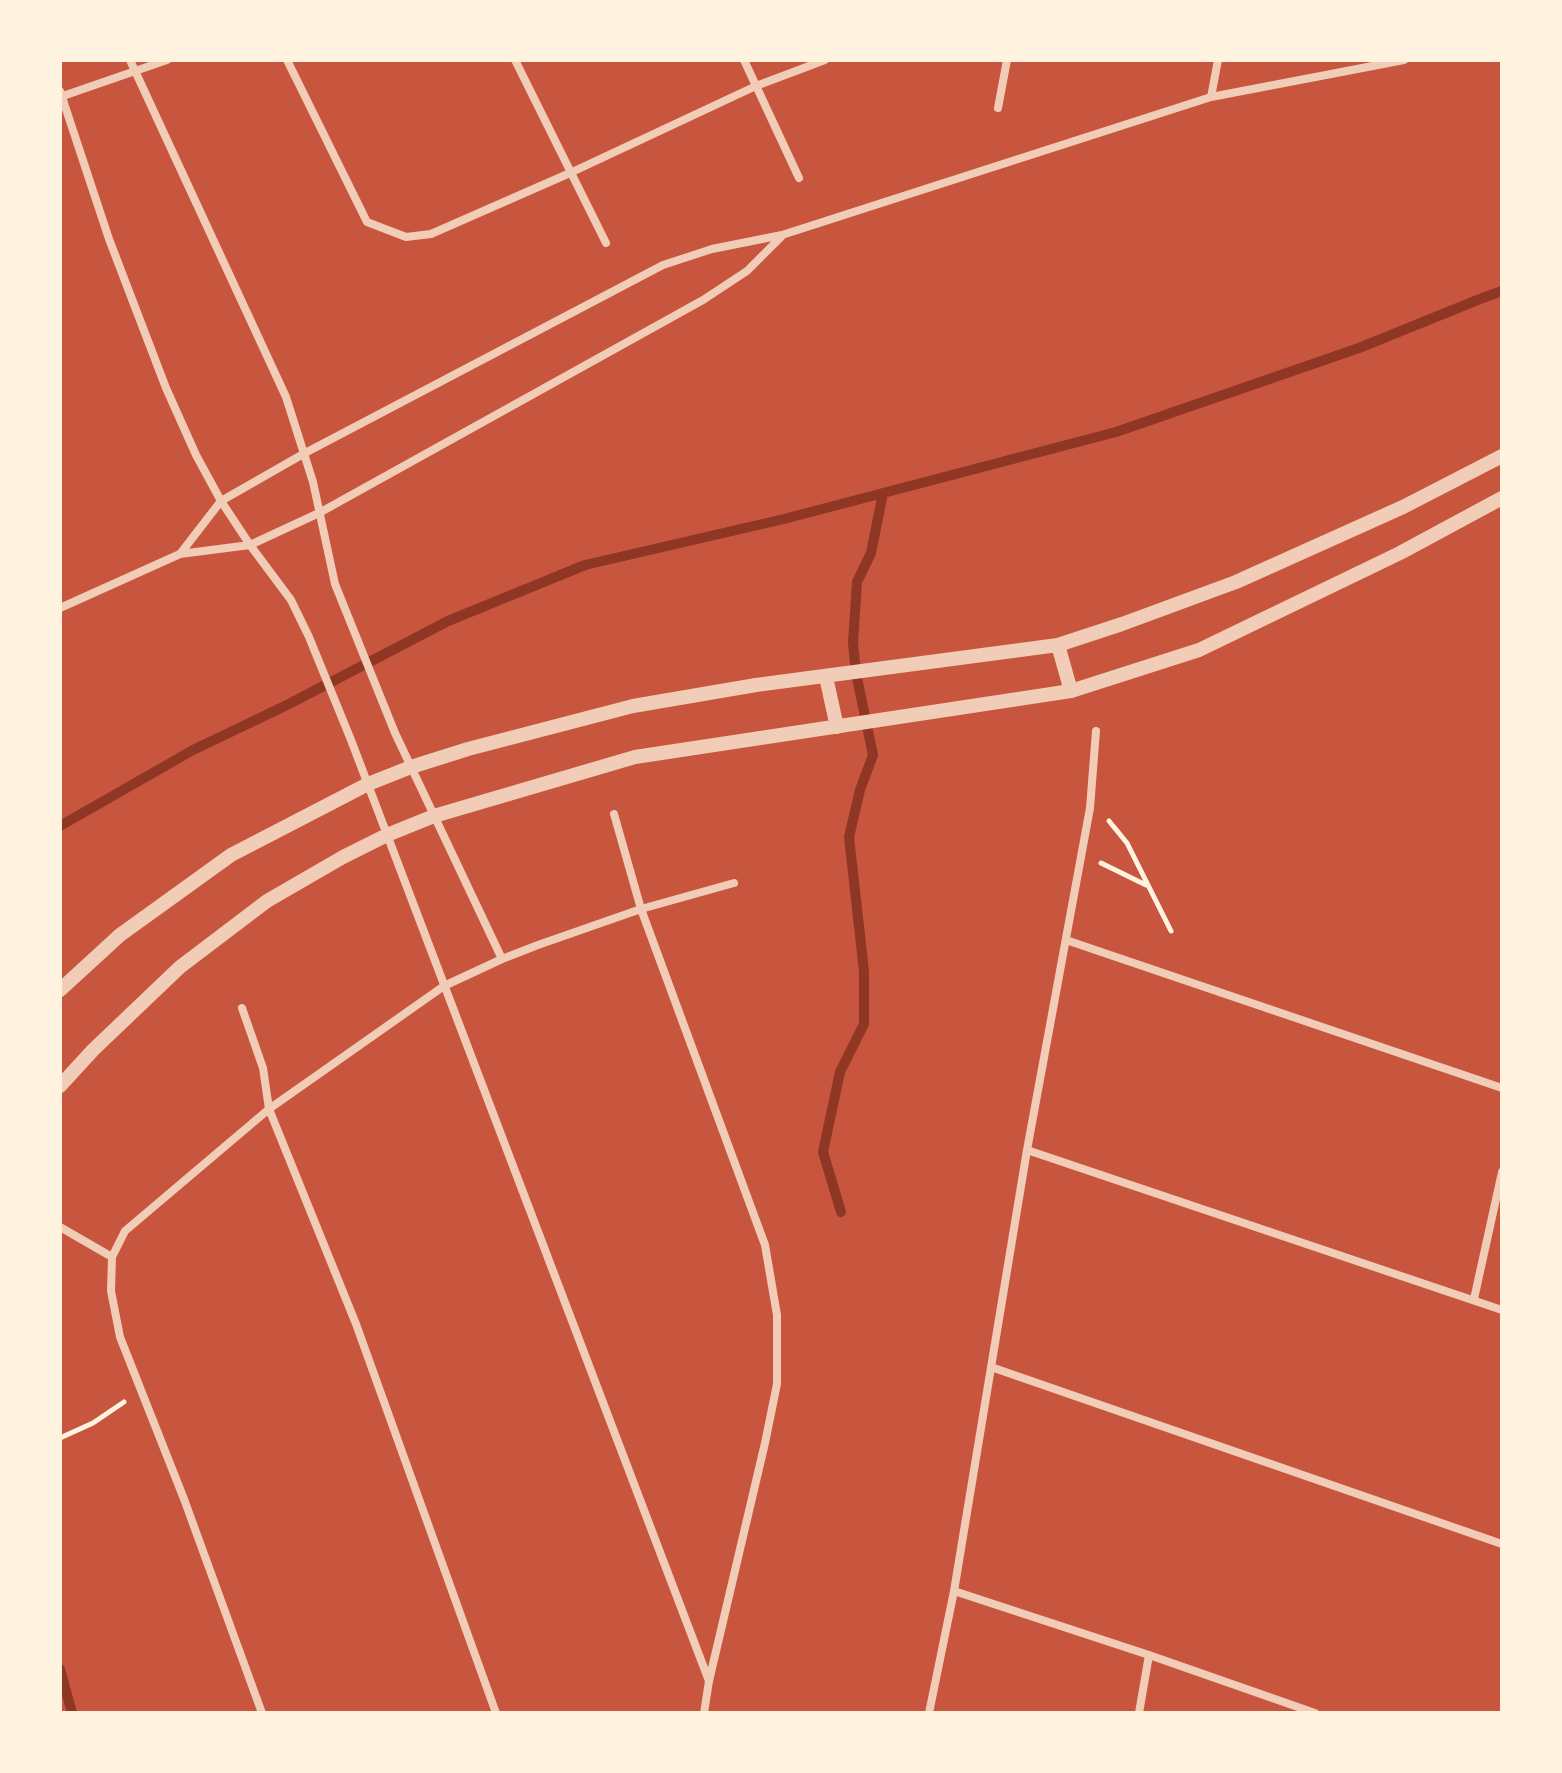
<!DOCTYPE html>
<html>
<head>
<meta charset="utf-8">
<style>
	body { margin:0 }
	#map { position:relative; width:1562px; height:1773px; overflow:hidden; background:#c8553d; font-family:Overpass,sans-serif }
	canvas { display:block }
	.frame { position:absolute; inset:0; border:62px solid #fff3e0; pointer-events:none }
</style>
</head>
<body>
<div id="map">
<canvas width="1562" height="1773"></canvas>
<div class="frame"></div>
</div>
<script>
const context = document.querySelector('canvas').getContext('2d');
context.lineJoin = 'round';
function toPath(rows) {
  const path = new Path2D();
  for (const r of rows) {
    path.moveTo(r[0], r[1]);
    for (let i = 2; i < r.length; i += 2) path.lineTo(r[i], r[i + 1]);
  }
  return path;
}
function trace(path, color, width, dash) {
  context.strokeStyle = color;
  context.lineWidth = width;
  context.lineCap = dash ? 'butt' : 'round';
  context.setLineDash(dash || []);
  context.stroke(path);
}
const stream = toPath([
	[60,826,193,750,287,705,448,621,585,565,784,519,1116,432,1359,348,1480,299,1502,291],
	[841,1212,823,1152,840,1072,864,1024,864,971,849,837,860,790,873,755,856,673,853,643,857,582,871,553,883,493],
	[60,1669,72,1713]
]);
const path = toPath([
	[1109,821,1127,843,1171,931],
	[1101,863,1146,885],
	[60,1438,93,1423,124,1402]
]);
const minor = toPath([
	[130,60,286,397,313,482,335,584,395,733,502,959],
	[287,60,367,222,406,237,431,234,570,173,756,86,825,60],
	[515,60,606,243],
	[744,60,799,178],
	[60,91,109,239,166,388,196,455,221,501,250,545,291,600,309,637,351,740,709,1681],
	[60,97,167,60],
	[1211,97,1218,60],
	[998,108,1007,60],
	[180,554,221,501,305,453,663,265,712,249,782,235,1211,97,1404,60],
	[60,608,180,554,250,545,319,513,703,300,747,271,782,236],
	[614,814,641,909,765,1245,777,1315,777,1384,765,1443,709,1681,704,1713],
	[1066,940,1502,1088],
	[242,1008,263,1068,269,1109,356,1324,496,1713],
	[1027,1150,1502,1310],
	[60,1227,112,1257],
	[1474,1299,1502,1172],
	[991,1367,1502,1544],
	[954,1591,1149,1655,1315,1713],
	[262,1713,184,1499,120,1337,111,1291,112,1257,125,1231,269,1109,444,986,502,959,538,945,641,909,734,883],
	[929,1713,954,1591,1027,1150,1090,808,1096,731],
	[1139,1713,1149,1655]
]);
const tertiary = toPath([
	[1058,645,1071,691],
	[826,677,837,727],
	[60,990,120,935,231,855,368,784,411,767,468,749,633,706,756,685,1058,645,1122,624,1236,582,1403,507,1502,456],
	[60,1086,93,1050,180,967,267,901,343,857,387,835,434,816,635,757,1071,691,1199,650,1400,553,1502,498]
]);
trace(stream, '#8f3625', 10);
trace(path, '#fff3e0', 5);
trace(minor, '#f1ccb7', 8);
trace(tertiary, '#f1ccb7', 14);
</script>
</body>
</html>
